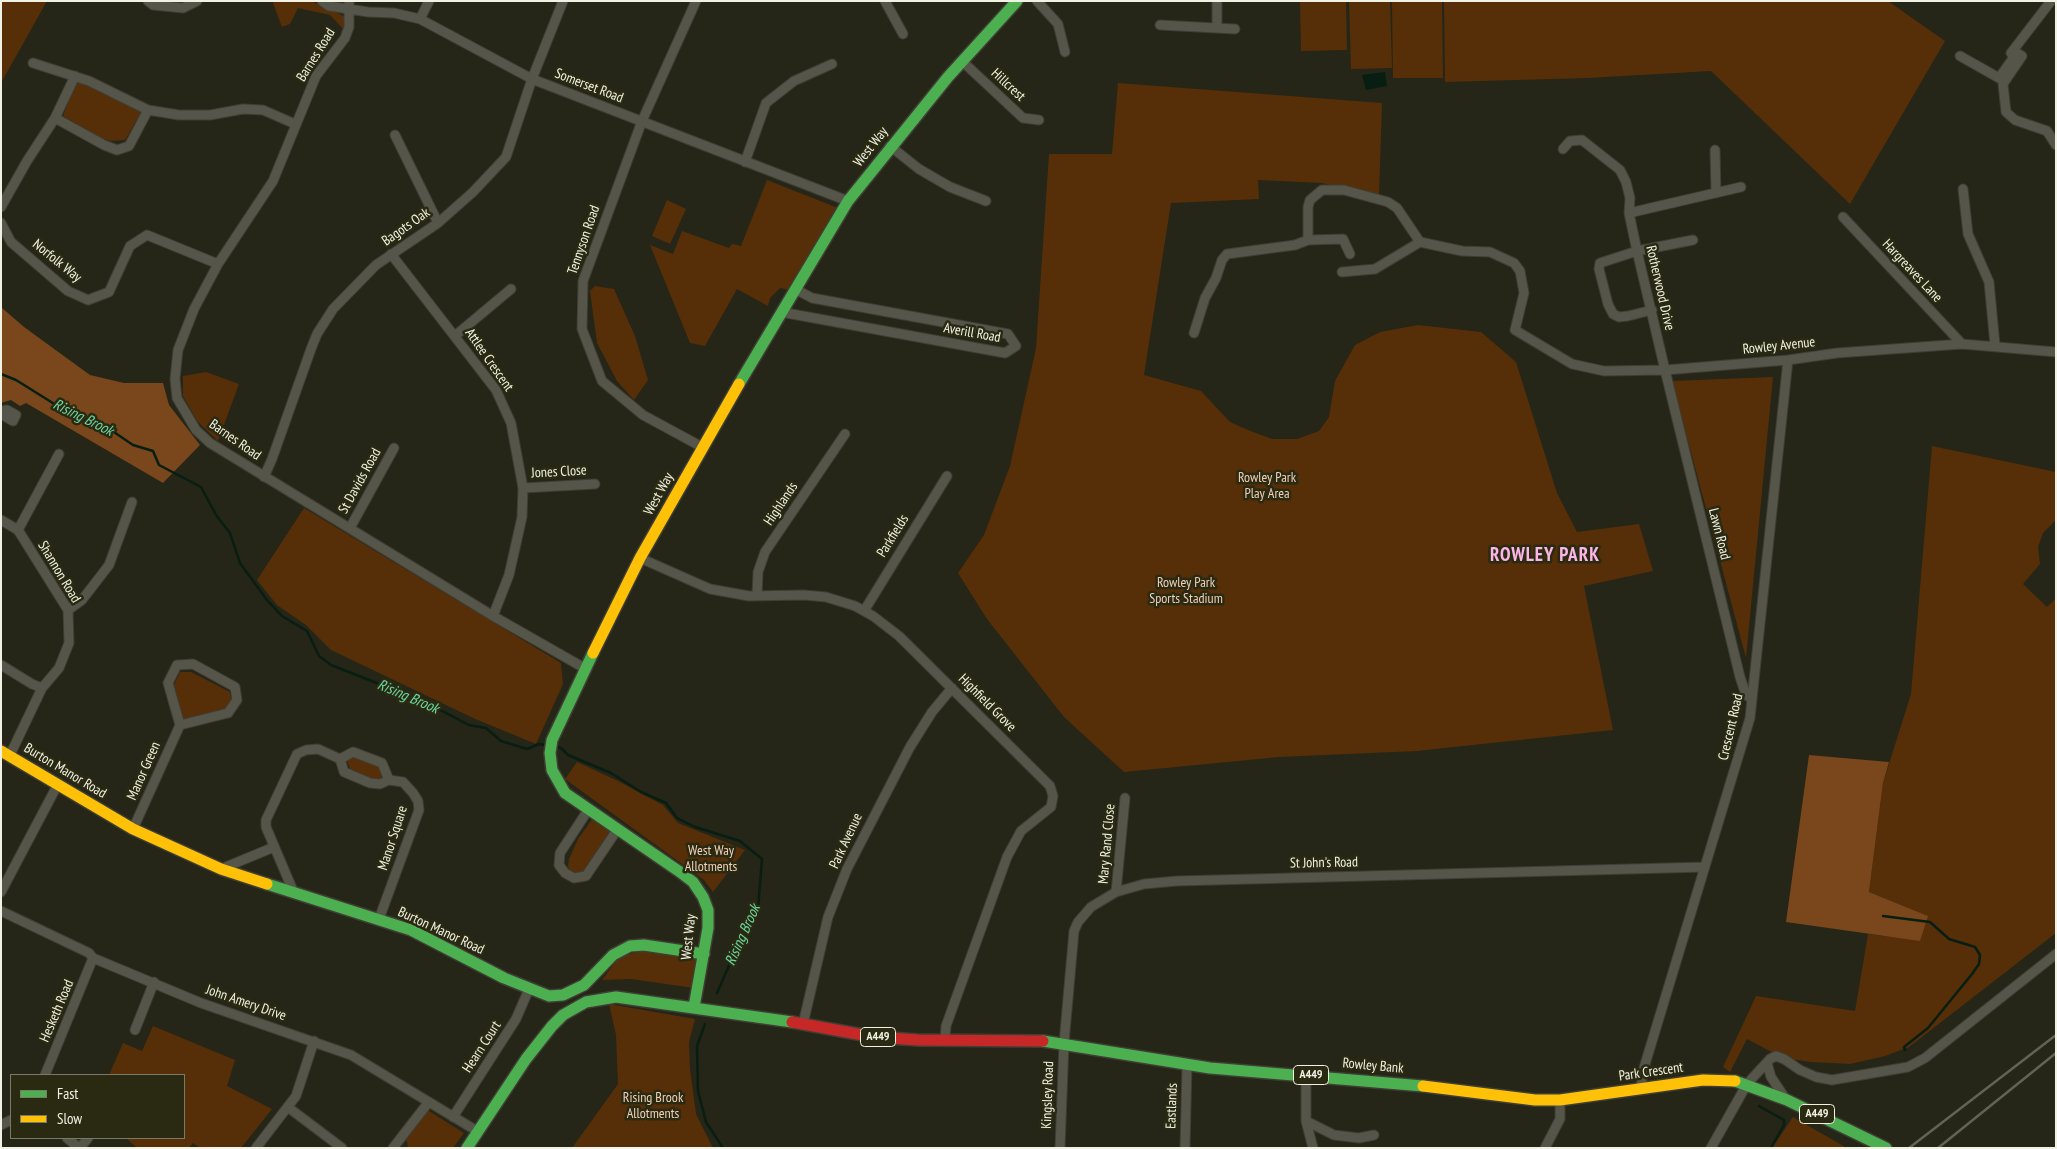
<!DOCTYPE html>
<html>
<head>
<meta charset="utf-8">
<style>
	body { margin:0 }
	#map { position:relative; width:2057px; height:1149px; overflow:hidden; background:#252518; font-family:"PT Sans Narrow",sans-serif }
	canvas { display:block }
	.frame { position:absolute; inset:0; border:2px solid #f2f2e4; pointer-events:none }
	.legend { position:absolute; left:10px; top:1074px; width:175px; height:65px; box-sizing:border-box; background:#2a2a13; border:1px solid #7a7a67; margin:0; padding:6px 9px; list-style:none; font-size:15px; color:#f2f2e4 }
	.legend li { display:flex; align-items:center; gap:10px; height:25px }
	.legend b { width:25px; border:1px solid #7a7a67 }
</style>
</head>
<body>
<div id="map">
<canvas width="2057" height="1149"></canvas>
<div class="frame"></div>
<ul class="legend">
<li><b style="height:6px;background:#4caf50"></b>Fast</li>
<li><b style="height:6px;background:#ffc107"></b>Slow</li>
</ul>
</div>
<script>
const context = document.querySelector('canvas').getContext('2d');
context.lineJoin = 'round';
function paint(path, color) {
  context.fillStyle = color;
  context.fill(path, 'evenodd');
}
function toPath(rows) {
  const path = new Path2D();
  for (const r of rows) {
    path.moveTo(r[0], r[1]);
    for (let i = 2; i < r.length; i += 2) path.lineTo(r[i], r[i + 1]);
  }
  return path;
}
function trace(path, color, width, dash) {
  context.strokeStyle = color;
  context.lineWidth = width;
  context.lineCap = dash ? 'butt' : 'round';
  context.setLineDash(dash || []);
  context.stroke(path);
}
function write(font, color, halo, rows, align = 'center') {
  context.font = font + ' "PT Sans Narrow",sans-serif';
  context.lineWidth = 5;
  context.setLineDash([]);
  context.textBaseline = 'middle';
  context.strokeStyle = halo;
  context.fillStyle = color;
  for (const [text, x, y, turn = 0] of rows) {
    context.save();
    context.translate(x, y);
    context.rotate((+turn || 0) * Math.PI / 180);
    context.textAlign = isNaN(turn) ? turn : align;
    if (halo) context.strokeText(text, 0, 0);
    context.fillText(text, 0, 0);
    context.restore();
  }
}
const green = toPath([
	[1,1,47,1,1,83],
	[275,1,311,1,348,18,345,31,330,15,298,8,290,24,282,27,273,3],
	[1300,1,1346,1,1347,50,1301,51],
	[1349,1,1390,1,1392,68,1351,69],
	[1392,1,1442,1,1443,78,1393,78],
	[1444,1,1888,1,1945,41,1850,204,1711,71,1588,78,1445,82],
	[76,81,142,111,125,140,111,141,100,138,63,116],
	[1118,83,1382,103,1379,196,1322,183,1258,180,1259,199,1171,203,1144,375,1201,391,1230,422,1248,430,1272,439,1297,439,1319,431,1329,417,1335,381,1355,345,1380,332,1418,325,1481,332,1516,362,1557,493,1577,532,1639,524,1653,571,1584,586,1613,730,1417,751,1279,757,1124,772,1064,717,987,619,958,573,984,535,1010,466,1036,348,1049,154,1112,154],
	[767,180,838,208,790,290,780,288,770,298,768,306,737,289,705,346,690,343,650,245,673,254,682,231,729,248,732,244,741,246],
	[667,200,686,209,670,244,652,236],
	[595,286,614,289,635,336,648,380,634,400,617,381,597,343,590,291],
	[206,372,239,384,218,441,197,421,183,396,183,376],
	[1773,377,1746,658,1672,381],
	[1932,446,2056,472,2056,520,2043,533,2038,547,2040,564,2023,584,2047,607,2056,598,2056,933,1909,1047,1885,1056,1850,1064,1811,1062,1783,1058,1747,1039,1730,1072,1723,1067,1756,996,1855,1011,1868,934,1920,940,1927,916,1869,892,1883,783,1911,694],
	[304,508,561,663,563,684,536,744,473,718,331,650,306,625,277,605,257,580],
	[180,672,191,672,230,692,231,700,225,709,185,721,181,717,173,687],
	[351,756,378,765,383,776,379,779,370,779,350,769,347,761],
	[577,762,618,781,663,805,678,823,745,850,713,892,704,880,565,779],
	[593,818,610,831,581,875,571,871,568,867,569,859,578,839],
	[642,951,658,952,699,960,694,988,631,979,602,980,619,957],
	[609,1004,695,1019,689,1042,690,1069,696,1114,713,1148,572,1148,618,1084,616,1035],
	[153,1026,235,1060,227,1086,272,1109,241,1148,200,1148,193,1143,189,1148,137,1148,126,1138,184,1138,184,1075,109,1075,123,1043,142,1051],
	[429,1111,464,1133,453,1148,408,1148,406,1138,425,1112],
	[1793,1117,1847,1148,1772,1148]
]);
const forest = toPath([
	[1,307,24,327,90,375,124,383,163,383,169,405,200,445,163,483,26,403,20,406,11,400,1,403],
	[1809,755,1889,762,1883,783,1869,892,1928,916,1920,941,1786,922]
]);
const water = toPath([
	[1385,72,1387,86,1366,90,1362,75]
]);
const stream = toPath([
	[1,374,16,380,72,415,108,428,133,445,153,451,159,465,201,487,216,515,230,533,240,563,267,600,282,616,307,631,319,656,331,665,425,702,469,725,486,728,501,741,527,749,539,744,546,745],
	[554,746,561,748,568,755,611,773,641,792,666,803,677,818,695,827,740,841,762,859,758,909,746,927,717,993],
	[1883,916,1930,922,1949,939,1975,947,1980,955,1979,964,1972,974,1928,1028,1904,1047,1905,1050],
	[705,1024,697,1046,698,1091,706,1122,723,1148],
	[1759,1106,1784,1120,1784,1125,1771,1148]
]);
const street = toPath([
	[148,1,153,5,183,8,197,1],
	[322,1,329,6,368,12,394,13,420,19,532,79,848,201],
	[349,1,349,27,345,38,316,76,273,181,218,264,194,309,178,350,175,379,177,398,196,430,210,443,493,616,586,669],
	[696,1,642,121,583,281,582,329,602,381,643,415,702,447],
	[885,1,903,34],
	[1037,1,1058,24,1065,52],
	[1217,1,1217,28],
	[420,19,429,1],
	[1160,25,1235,29],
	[2014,51,2022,56,2003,84,2006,112,2015,120,2047,131,2056,145],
	[1960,56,1999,78,2014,57,2011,53,2051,1],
	[963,62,1023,118,1039,120],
	[33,63,89,81,148,110,179,115,210,115,243,109,263,110,295,124],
	[75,76,55,118,104,145,117,150,129,146,148,110],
	[395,135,438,223],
	[890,146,919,169,950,187,986,201],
	[1563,149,1570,141,1582,140,1620,170,1626,182,1630,198,1629,213,1637,251,1665,370,1740,677,1746,695,1752,699],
	[1715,150,1716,193],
	[745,162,766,103,794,81,832,64],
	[1963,189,1968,234,1989,282,1995,345],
	[1,207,27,161,55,118],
	[1629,213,1741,187],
	[1843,217,1962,344],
	[1,223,11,242,68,291,88,300,109,292,130,246,147,235,218,264],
	[391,254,496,390,511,423,523,488,522,517,509,575,493,616],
	[1350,254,1343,239,1308,240,1308,207,1310,200,1322,190,1344,190,1388,202,1397,208,1420,242,1462,251,1490,252,1514,263,1520,271,1524,293,1515,330,1572,364,1604,371,1665,370,1788,360,1837,353,1962,344,2056,352],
	[1342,272,1375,269,1420,242],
	[1652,310,1628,316,1619,317,1613,314,1608,304,1599,269,1600,263,1637,251,1693,240],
	[781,312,1005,353,1016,346,1008,334,812,298,795,289],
	[1194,333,1205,298,1216,278,1222,260,1227,254,1295,245,1308,240],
	[456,335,511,289],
	[1,411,7,410,16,415,13,421,1,414],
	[264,477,272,459,311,349,317,334,333,309,376,265,438,223,473,192,506,157,532,79,563,1],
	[523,488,595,484],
	[1,520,18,530,68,610,69,643,59,668,42,688,10,755],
	[350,528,394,448],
	[18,530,59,454],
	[640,558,710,589,749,596,804,595,826,597,855,606,873,616,899,636,1050,786,1053,796,1051,807,1021,831,1007,857,946,1026,945,1039],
	[757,596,758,572,765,552,845,434],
	[68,610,82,600,109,565,132,502],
	[864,611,947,476],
	[1,665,32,684,42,688],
	[340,759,353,752,382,763,389,780],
	[588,810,560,853,559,865,565,873,574,878,586,876,617,830],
	[133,829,180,725,168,683,177,665,193,664,235,687,237,700,228,713,180,725],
	[221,869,274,847],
	[1,892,58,784],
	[1116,892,1125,798],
	[294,893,266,827,266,820,297,754,306,750,318,749,340,759,344,772,370,783,380,784,389,780,403,782,413,793,418,801,419,810,379,919],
	[1,911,89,953,93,958,201,1003,351,1055,477,1131],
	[803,1024,828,917,847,869,910,747,932,712,952,688],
	[135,1030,154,982],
	[1767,1063,1771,1077,1785,1098],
	[45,1075,93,958],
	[1306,1075,1306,1121,1313,1148],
	[1641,1088,1643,1071,1750,718,1788,360],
	[289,1108,342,1148],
	[453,1117,516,1019,529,989],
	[1306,1121,1334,1135,1359,1138,1374,1135],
	[1,1125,11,1120],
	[67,1138,79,1148],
	[80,1148,88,1138],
	[256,1148,296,1096,314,1041],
	[393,1148,428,1103],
	[1060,1148,1064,1043,1074,931,1078,922,1091,907,1116,892,1144,884,1177,881,1705,867],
	[1185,1148,1187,1065],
	[1545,1148,1560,1119,1560,1100],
	[1711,1148,1747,1084,1770,1059,1776,1056,1784,1059,1800,1070,1816,1077,1832,1080,1908,1067,1925,1058,2056,954]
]);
const fast = toPath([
	[739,384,848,201,948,77,1017,1],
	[593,653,552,740,550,753,552,770,565,793,680,872,693,882,703,897,708,910,708,928,694,1007],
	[267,884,411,930,504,978,549,996,563,995,584,985,613,955,630,946,644,945,704,954],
	[1043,1041,1210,1068,1423,1086],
	[1735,1081,1787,1100,1886,1148],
	[467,1148,526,1059,552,1026,563,1015,586,1002,616,997,792,1022]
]);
const slow = toPath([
	[593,653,640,558,739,384],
	[1,751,133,829,221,869,267,884],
	[1423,1086,1535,1100,1560,1100,1703,1080,1735,1081]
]);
const jam = toPath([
	[792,1022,874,1037,918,1040,1043,1041]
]);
const rail = toPath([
	[1909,1148,2056,1035],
	[1938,1148,2056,1053]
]);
const shields = [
	[878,1037,35],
	[1311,1075,35],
	[1817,1114,35]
];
const shieldNames = [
	["A449",878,1037],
	["A449",1311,1075],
	["A449",1817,1114]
];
const streetNames = [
	["Barnes Road",316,55,-58],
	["Hillcrest",1008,85,43],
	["Somerset Road",589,86,21],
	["West Way",871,147,-52],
	["Bagots Oak",406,227,-35],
	["Tennyson Road",584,240,-71],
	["Norfolk Way",57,261,39],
	["Hargreaves Lane",1912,271,47],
	["Rotherwood Drive",1660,288,77],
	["Averill Road",972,333,10],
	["Rowley Avenue",1779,346,-6],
	["Attlee Crescent",489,360,55],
	["Barnes Road",235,440,35],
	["Jones Close",559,472,-3],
	["St Davids Road",360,481,-61],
	["West Way",659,494,-61],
	["Highlands",781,504,-56],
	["Lawn Road",1719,534,76],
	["Parkfields",893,536,-58],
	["Shannon Road",59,572,59],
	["Highfield Grove",987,703,45],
	["Crescent Road",1731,727,-77],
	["Burton Manor Road",65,771,31],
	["Manor Green",144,771,-66],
	["Manor Square",393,838,-72],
	["Park Avenue",846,841,-65],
	["Mary Rand Close",1107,844,-85],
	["St John's Road",1324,863,-1],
	["Burton Manor Road",441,931,25],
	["West Way",689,937,-84],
	["John Amery Drive",246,1003,19],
	["Hesketh Road",57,1011,-67],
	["Hearn Court",482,1047,-57],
	["Rowley Bank",1373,1066,5],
	["Park Crescent",1651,1072,-8],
	["Kingsley Road",1048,1095,-88],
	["Eastlands",1172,1106,-88]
];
const parkNames = [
	["Rowley Park",1267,478],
	["Play Area",1267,494],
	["Rowley Park",1186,583],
	["Sports Stadium",1186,599],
	["West Way",711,851],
	["Allotments",711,867],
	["Rising Brook",653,1098],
	["Allotments",653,1114]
];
const waterNames = [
	["Rising Brook",83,418,26],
	["Rising Brook",408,697,23],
	["Rising Brook",743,935,-66]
];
const districtNames = [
	["ROWLEY PARK",1545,556]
];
paint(green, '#562f08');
paint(forest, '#79471b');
paint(water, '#081e12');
trace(stream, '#081e12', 2.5);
trace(street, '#3f3e35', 11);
trace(fast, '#3f3e35', 14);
trace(slow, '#3f3e35', 14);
trace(jam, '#3f3e35', 14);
trace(street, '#55554a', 9);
trace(fast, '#4caf50', 11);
trace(slow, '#ffc107', 11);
trace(jam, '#c62828', 11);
trace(rail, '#626259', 2.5);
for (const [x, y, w] of shields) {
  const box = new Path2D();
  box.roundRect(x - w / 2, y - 9.5, w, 19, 4);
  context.fillStyle = '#2a2a13';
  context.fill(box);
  trace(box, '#f2f2e4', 1);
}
write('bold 12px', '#f2f2e4', null, shieldNames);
write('14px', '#f2f2e4', '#2a2a13', streetNames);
write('14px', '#f3d0b8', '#2a2a13', parkNames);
write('italic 15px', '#6bd7a0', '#2a2a13', waterNames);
context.letterSpacing = '1px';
write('bold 19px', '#fcb6e5', '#2a2a13', districtNames);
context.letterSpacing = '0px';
</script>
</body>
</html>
